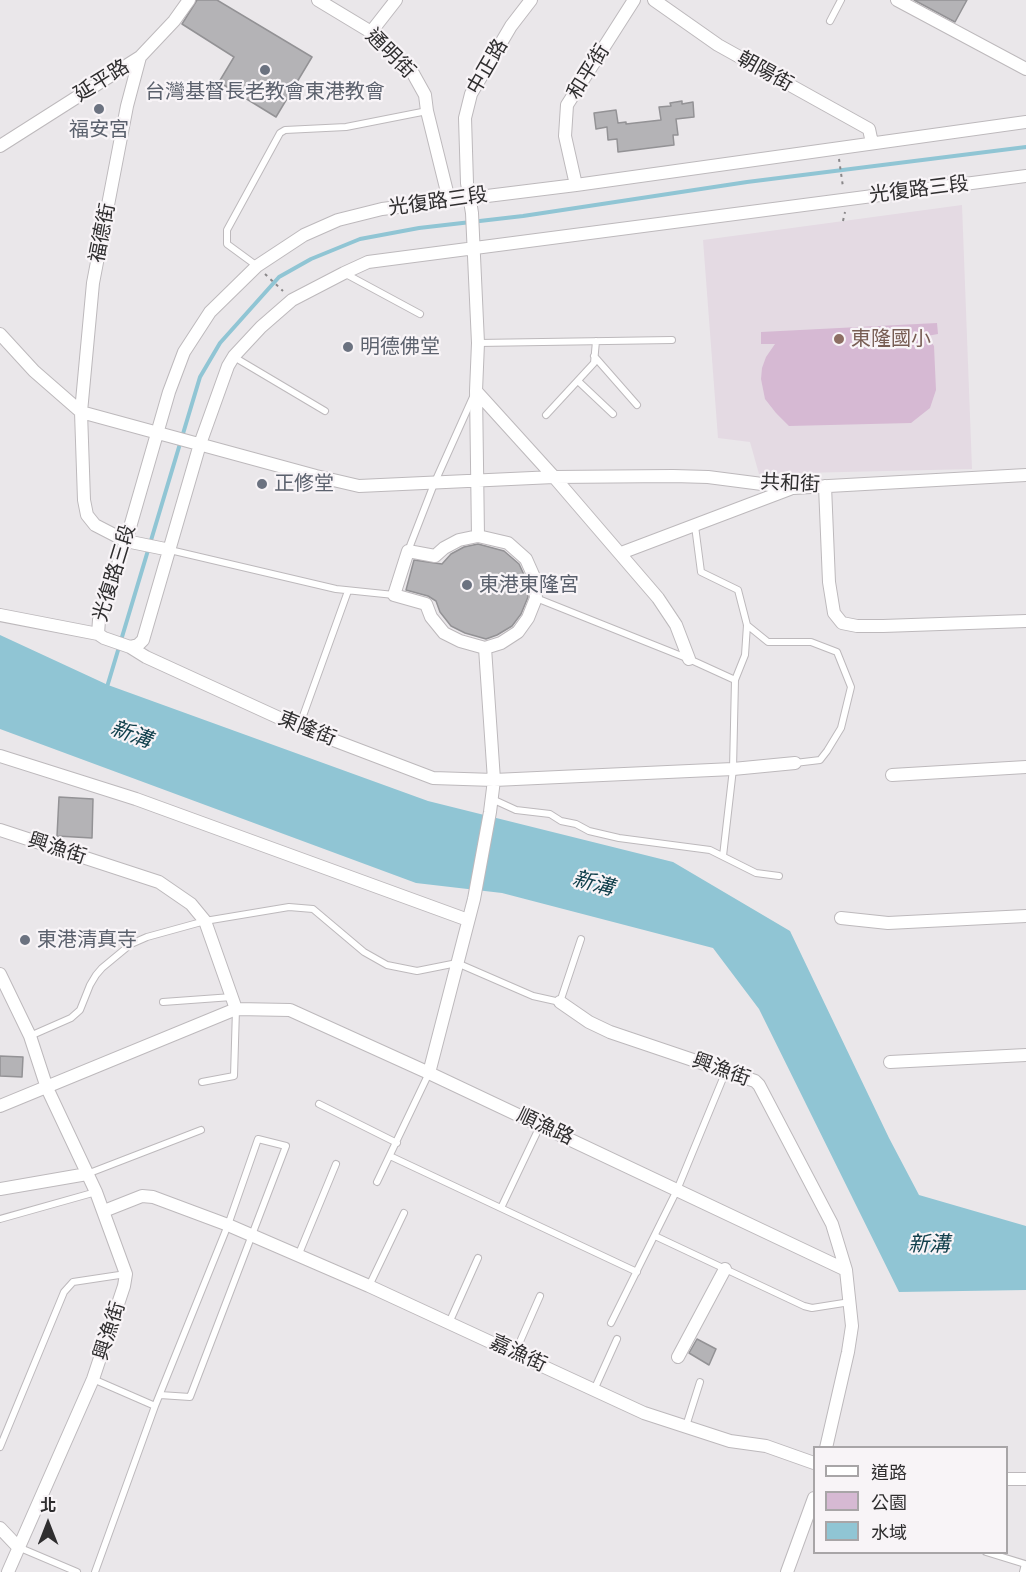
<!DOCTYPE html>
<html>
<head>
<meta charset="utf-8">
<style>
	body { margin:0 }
	#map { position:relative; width:1026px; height:1572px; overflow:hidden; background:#eae7ea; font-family:"Fira Sans Condensed","Noto Sans TC",sans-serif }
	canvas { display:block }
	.legend { position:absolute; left:813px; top:1446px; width:195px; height:108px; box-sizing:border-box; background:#f8f4f7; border:2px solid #a8a5a7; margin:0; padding:8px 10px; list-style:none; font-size:18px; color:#2f2e2f }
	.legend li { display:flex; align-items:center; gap:12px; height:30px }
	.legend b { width:30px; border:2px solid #a8a5a7 }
	.north { position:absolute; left:18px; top:1494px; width:60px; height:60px; -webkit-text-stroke:4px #f8f4f7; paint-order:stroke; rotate:0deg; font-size:16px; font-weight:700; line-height:24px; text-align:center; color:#2f2e2f }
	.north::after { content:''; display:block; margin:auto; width:21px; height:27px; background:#2f2e2f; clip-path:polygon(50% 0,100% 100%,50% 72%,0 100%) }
</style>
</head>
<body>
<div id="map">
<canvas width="1026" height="1572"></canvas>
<ul class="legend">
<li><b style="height:8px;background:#fff"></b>道路</li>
<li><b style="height:16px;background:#d6b9d3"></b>公園</li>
<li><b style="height:16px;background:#90c5d4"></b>水域</li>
</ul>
<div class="north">北</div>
</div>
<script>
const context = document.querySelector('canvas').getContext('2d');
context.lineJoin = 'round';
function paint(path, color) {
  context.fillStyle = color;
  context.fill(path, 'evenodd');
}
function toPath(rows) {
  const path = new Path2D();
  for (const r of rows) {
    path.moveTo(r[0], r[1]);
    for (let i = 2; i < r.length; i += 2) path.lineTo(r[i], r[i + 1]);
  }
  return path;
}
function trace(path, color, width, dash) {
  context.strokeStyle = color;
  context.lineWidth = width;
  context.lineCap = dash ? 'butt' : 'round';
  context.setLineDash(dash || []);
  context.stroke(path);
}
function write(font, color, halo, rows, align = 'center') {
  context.font = font + ' "Fira Sans Condensed","Noto Sans TC",sans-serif';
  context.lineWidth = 4.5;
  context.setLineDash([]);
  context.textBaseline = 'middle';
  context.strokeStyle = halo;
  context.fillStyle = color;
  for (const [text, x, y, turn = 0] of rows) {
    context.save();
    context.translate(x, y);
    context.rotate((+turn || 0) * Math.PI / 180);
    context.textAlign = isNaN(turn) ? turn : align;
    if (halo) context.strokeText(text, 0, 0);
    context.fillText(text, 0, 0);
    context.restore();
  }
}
const built = toPath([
	[962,205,972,469,759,474,750,442,718,438,703,240]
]);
const green = toPath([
	[937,323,938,334,927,336,934,346,936,390,930,408,911,423,789,426,776,413,765,399,761,379,762,368,766,357,775,344,761,344,761,332]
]);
const water = toPath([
	[0,635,108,685,428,801,673,862,790,931,889,1138,919,1195,1026,1226,1026,1290,899,1292,759,1009,713,948,502,893,416,883,0,729]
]);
const stream = toPath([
	[107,687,200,377,220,343,279,277,311,259,360,239,419,228,523,216,747,182,1026,147]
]);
const building = toPath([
	[197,0,217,0,312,57,276,117,219,82,234,57,182,24,197,0],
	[914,0,967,0,955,22,914,0],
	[682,101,682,104,693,102,694,117,676,119,678,135,673,135,674,145,618,152,617,139,608,140,607,127,596,129,594,113,616,110,618,123,626,122,626,124,661,120,659,107,671,106,670,103,682,101],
	[478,544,504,551,519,564,526,579,528,597,521,614,512,626,497,635,486,639,465,633,451,626,440,612,436,601,428,596,406,590,414,560,442,564,451,554,464,547,478,544],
	[59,797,93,799,92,838,57,836,59,797],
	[0,1056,23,1057,22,1077,0,1076,0,1056],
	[697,1339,716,1349,709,1365,689,1353,697,1339]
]);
const path = toPath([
	[839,159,843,187],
	[843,221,845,212],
	[265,274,283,291]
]);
const lane = toPath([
	[830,21,841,0],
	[257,266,227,244,227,230,280,133,285,130,346,127,427,111],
	[344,273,420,314],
	[478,343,672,340],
	[594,356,637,405],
	[234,357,325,411],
	[578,381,613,414],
	[546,415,594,363,596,341],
	[695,526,701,572,738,590,747,625,745,655,735,680],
	[170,550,336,589,394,595],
	[408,551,434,484,473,397],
	[536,598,689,659,735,680,733,769,723,856],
	[747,625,768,642,811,642,837,652,851,687,841,728,827,751,820,760,795,763],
	[299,727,348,591],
	[492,799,516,810,550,814,561,821,576,824,589,831,619,838,710,850,756,873,779,876],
	[163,1002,232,997],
	[30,1036,71,1018,80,1010,90,985,96,975,102,968,131,944,147,937,205,921,289,907,313,909,364,952,387,965,417,971,457,963,533,996,560,1002,581,939],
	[202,1082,234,1076,236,1009],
	[319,1104,397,1143],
	[390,1156,637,1272],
	[87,1174,201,1130],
	[377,1182,429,1073],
	[501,1208,540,1126],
	[0,1219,96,1192],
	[655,1236,804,1306,812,1308,850,1302],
	[298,1256,336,1164],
	[369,1286,404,1213],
	[449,1323,478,1258],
	[611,1323,677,1190,726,1071],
	[515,1353,540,1296],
	[93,1379,155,1406],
	[594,1390,617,1339],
	[686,1426,700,1382],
	[0,1447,64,1292,73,1282,126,1274],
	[18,1547,77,1572],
	[986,1552,1025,1564,1023,1572],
	[95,1572,155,1406,228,1225,258,1139,286,1146,190,1397,160,1395]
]);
const street = toPath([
	[318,0,371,32,410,68,425,95,427,111,449,200],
	[654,0,718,45,869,129,872,143],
	[897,0,1026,69],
	[371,32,396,0],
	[140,57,127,106,93,283,81,412,84,500,87,515,95,525,126,541,170,550],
	[1026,122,576,185,382,209,338,220,304,235,257,266,210,312,184,352,169,392,126,541,99,620,98,634,104,638,130,647,138,645,143,640,200,444,228,366,234,356,261,327,292,300,344,273,368,262,1026,176],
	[0,146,140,57,174,21,189,0],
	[576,185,565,136,567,105,634,0],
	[0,334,34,371,81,412,316,476,359,486,554,477,673,476,708,477,793,488,1026,475],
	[476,391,554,477,658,598,676,625,689,659],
	[825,486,829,582,834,613,842,623,857,626,883,626,1026,621],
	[478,536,476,391,478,343,472,213,467,183,465,118,471,94,511,26,531,0],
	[478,536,508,543,526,559,534,577,536,598,528,618,518,632,501,643,485,648,460,641,444,633,431,617,426,604,394,595,408,551,435,556,444,548,459,540,478,536],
	[621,553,790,489],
	[0,615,98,634],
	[130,647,146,657,299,727,433,778,494,780,733,769,795,763],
	[0,756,136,799,468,920],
	[892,775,1026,767],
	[0,830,159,882,191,904,205,921,236,1009],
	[841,918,888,923,1026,916],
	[0,974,30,1036,47,1088,96,1192,126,1274,124,1286,93,1379,8,1572],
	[560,1002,589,1022,610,1032,755,1081,759,1085,832,1224,846,1270,852,1326,848,1352,826,1448],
	[890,1062,1026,1055],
	[429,1073,474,899,490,812,494,780,485,648],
	[0,1106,236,1009,290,1010,429,1073,846,1270],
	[0,1189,87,1174],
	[104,1211,142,1196,153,1197,228,1225,369,1286,644,1413,730,1441,766,1446,814,1463],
	[678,1357,725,1269],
	[1006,1479,1026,1479],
	[0,1528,18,1547],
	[787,1572,814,1498]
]);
const markers = [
	[265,70,6,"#6b7280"],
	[99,109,6,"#6b7280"],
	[839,339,6,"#8d6e63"],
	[348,347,6,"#6b7280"],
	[262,484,6,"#6b7280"],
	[467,585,6,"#6b7280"],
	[25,940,6,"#6b7280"]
];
const streetNames = [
	["通明街",390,54,45],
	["中正路",488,67,-60],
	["和平街",589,72,-58],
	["朝陽街",765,72,29],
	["延平路",102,81,-32],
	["光復路三段",919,190,-7],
	["光復路三段",438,202,-8],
	["福德街",103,233,-79],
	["共和街",790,484,3],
	["光復路三段",115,573,-73],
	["東隆街",307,729,22],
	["興漁街",57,849,18],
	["興漁街",721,1070,20],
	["順漁路",545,1127,25],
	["興漁街",110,1331,-72],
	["嘉漁街",518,1354,25]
];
const worshipNames = [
	["台灣基督長老教會東港教會",265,92,"center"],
	["福安宮",99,130,"center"],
	["明德佛堂",360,347],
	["正修堂",274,484],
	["東港東隆宮",479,585],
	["東港清真寺",37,940]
];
const educationNames = [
	["東隆國小",851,339]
];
const waterNames = [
	["新溝",131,735,20],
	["新溝",593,884,15],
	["新溝",929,1245]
];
paint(built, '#e4dae3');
paint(green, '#d6b9d3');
paint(water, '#90c5d4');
trace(stream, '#90c5d4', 4);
paint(building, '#b4b3b6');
trace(building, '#939295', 1.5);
trace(lane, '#bdb9bc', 8);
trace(street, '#bdb9bc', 14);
trace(path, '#898789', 2, [3, 4.5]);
trace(lane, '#fff', 6);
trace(street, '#fff', 12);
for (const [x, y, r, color] of markers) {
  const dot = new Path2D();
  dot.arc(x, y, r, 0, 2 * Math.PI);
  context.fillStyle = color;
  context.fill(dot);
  trace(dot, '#f8f4f7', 2);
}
write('20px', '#2f2e2f', '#f8f4f7', streetNames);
write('20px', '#5b616d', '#f8f4f7', worshipNames, 'left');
write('20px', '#785e54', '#f8f4f7', educationNames, 'left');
write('italic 21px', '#11404c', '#f8f4f7', waterNames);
</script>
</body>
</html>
